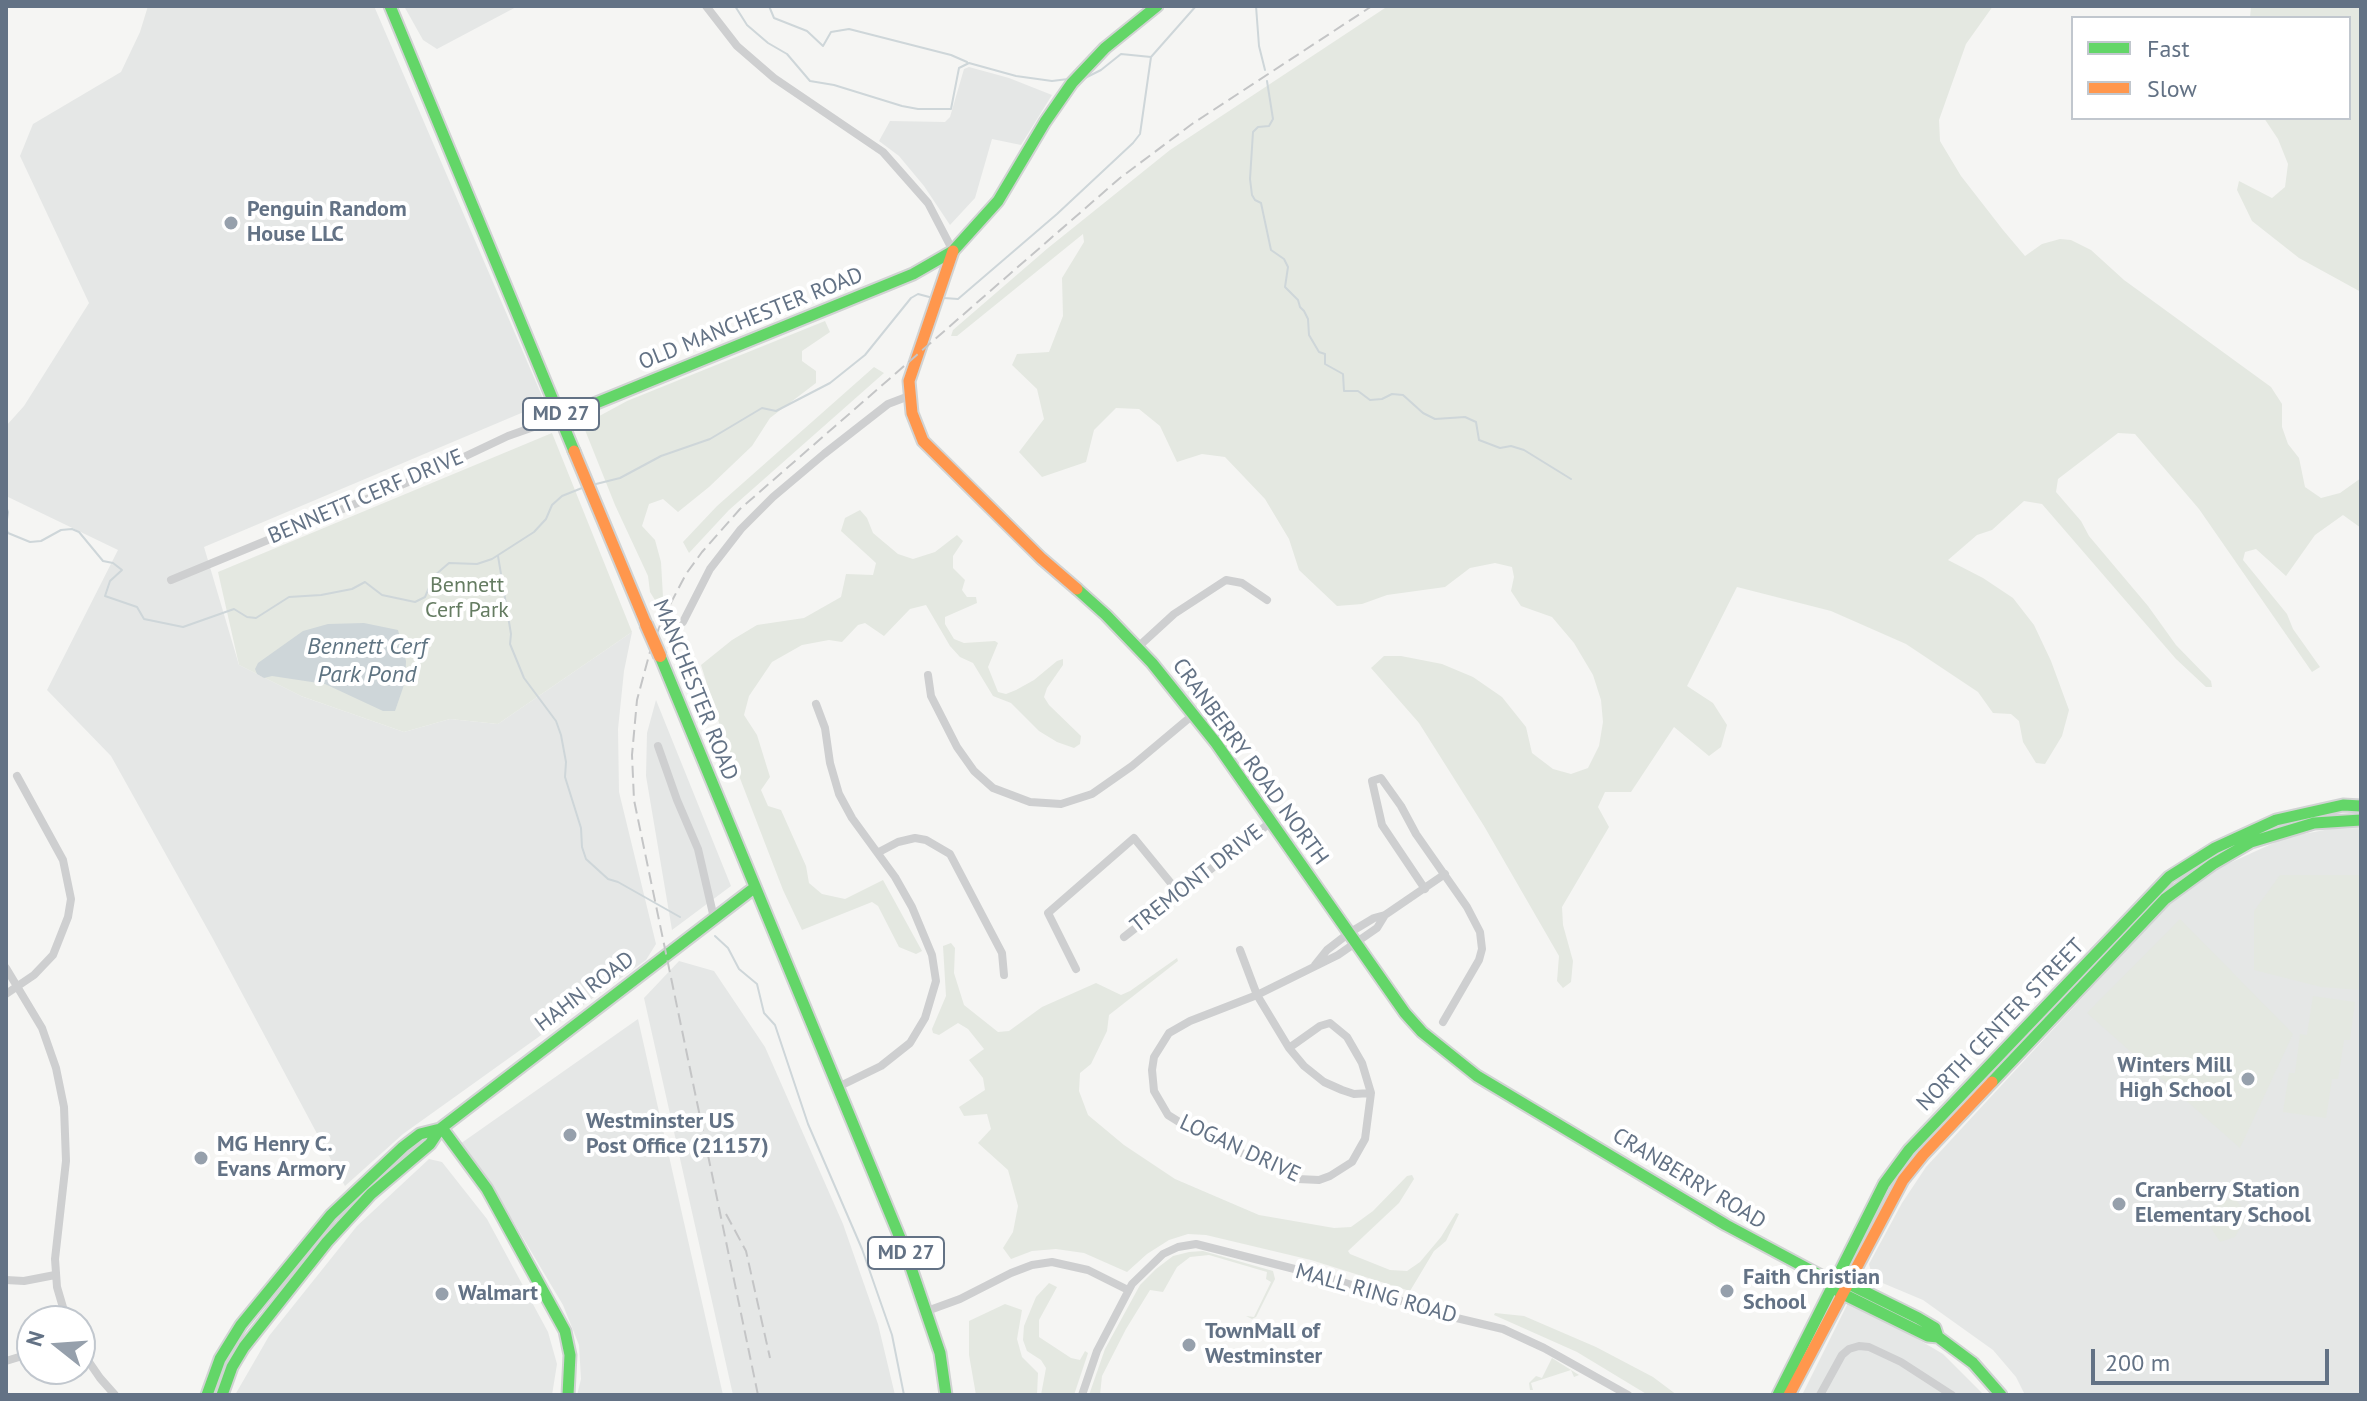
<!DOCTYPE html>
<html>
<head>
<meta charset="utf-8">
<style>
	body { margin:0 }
	#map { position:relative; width:2367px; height:1401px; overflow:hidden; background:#f5f5f3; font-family:"PT Sans",sans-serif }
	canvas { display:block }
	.frame { position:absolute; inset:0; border:8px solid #637285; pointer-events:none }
	.legend { position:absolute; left:2071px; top:16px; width:280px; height:104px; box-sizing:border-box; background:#fff; border:2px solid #c1c7ce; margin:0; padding:10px 14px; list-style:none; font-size:24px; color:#637285 }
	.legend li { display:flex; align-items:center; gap:16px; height:40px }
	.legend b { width:40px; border:2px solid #c1c7ce }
	.north { position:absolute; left:16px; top:1305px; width:80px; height:80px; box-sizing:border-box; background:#fff; border:2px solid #c1c7ce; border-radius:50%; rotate:287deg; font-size:22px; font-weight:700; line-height:32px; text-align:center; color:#637285 }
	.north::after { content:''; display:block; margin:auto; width:28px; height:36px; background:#96a0ac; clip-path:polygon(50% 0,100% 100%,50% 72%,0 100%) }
	.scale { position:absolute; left:2091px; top:1349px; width:238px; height:36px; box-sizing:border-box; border:4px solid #637285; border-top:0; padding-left:10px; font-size:24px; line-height:28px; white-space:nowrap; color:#637285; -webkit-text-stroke:6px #fff; paint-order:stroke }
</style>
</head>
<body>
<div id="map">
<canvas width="2367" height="1401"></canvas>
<div class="frame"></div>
<ul class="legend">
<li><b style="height:10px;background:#63d668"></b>Fast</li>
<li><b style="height:10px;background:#ff974d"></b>Slow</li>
</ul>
<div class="north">N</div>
<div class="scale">200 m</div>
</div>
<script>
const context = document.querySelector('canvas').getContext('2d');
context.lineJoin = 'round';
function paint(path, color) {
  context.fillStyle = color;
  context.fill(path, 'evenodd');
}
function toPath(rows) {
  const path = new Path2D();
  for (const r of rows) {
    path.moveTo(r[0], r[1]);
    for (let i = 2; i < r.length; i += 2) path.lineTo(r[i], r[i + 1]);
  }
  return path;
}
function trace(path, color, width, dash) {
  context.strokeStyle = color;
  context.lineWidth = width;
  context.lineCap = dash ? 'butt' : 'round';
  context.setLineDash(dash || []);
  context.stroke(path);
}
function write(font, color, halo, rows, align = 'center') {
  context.font = font + ' "PT Sans",sans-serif';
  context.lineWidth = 8;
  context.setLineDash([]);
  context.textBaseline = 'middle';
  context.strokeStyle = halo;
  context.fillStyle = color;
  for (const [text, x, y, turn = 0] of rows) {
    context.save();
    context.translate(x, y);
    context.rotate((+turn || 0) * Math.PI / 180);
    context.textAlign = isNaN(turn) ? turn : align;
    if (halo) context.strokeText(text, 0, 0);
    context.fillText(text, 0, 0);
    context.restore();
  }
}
const built = toPath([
	[148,6,374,6,545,403,204,547,239,665,301,696,404,732,450,719,498,724,632,632,624,671,618,729,619,792,656,944,646,960,403,1134,345,1186,213,939,111,756,47,690,118,550,6,496,6,426,24,406,89,303,20,156,33,124,121,72,140,32],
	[404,6,518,6,437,49,423,40],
	[969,67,1009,78,1052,95,1021,145,992,139,975,198,950,225,924,186,899,156,879,141,890,121,945,122,950,117,964,69],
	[656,700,731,886,672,930,646,776,647,733],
	[2361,828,2361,1395,2025,1395,2016,1377,1993,1350,1923,1300,1873,1279,1869,1264,1902,1203,1926,1167,2168,905,2201,878,2223,866,2287,837,2330,829],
	[679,961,714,971,765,1047,843,1224,878,1324,895,1395,733,1395,644,998],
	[638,1019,723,1395,577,1395,581,1379,579,1345,563,1305,510,1216,460,1144],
	[429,1159,442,1162,487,1219,548,1332,557,1364,552,1395,235,1395,269,1336,357,1226],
	[1848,1303,1904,1331,1943,1354,1984,1395,1802,1395]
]);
const green = toPath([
	[1388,6,1993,6,1966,44,1939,120,1940,141,1961,176,2003,230,2025,256,2042,244,2060,239,2071,240,2091,250,2124,280,2271,387,2282,404,2282,427,2288,444,2299,458,2305,487,2321,498,2340,493,2361,478,2361,528,2343,515,2315,535,2286,576,2256,549,2245,552,2243,560,2287,614,2293,629,2320,667,2312,672,2199,509,2135,434,2118,433,2058,479,2056,492,2081,521,2089,536,2148,606,2176,645,2211,681,2212,687,2206,687,2176,659,2042,504,2024,501,1992,530,1977,535,1948,560,1983,578,2013,598,2034,625,2051,661,2069,710,2062,736,2045,764,2036,763,2023,742,2019,721,2011,714,1993,713,1978,692,1906,644,1831,611,1737,587,1687,686,1713,703,1727,725,1721,747,1709,756,1674,727,1631,792,1605,792,1598,807,1609,827,1562,907,1563,925,1573,961,1571,982,1563,988,1557,981,1559,956,1484,826,1419,723,1371,668,1384,656,1401,656,1442,664,1473,677,1502,697,1526,727,1532,753,1553,769,1571,774,1588,768,1599,746,1603,722,1601,700,1593,675,1574,643,1552,617,1521,606,1511,591,1514,577,1512,567,1495,563,1470,568,1445,587,1387,595,1362,604,1337,606,1299,570,1289,539,1265,499,1225,457,1202,454,1177,462,1160,426,1139,409,1116,408,1094,430,1086,462,1042,477,1019,452,1044,419,1037,389,1012,365,1017,354,1049,352,1063,316,1062,278,1084,242,1083,234,957,336,951,336,953,330,1048,248,1170,150],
	[2251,6,2361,6,2361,292,2299,258,2252,221,2237,190,2239,181,2272,198,2285,187,2288,164,2278,139,2264,118,2349,118,2349,18,2250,18],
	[825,321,830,332,802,351,802,361,816,371,816,383,770,418,752,446,709,487,678,512,663,499,649,504,642,526,655,540,661,562,663,597,658,605,650,592,648,576,615,505,585,430,592,420,627,401],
	[874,367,884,373,729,510,689,553,683,542,717,506],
	[552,433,632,632,498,724,450,719,404,732,301,696,239,665,218,572],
	[860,510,867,518,873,533,898,554,913,559,935,552,957,535,963,541,953,556,953,568,965,580,962,590,967,597,976,597,977,603,945,617,945,624,954,639,964,643,995,641,998,643,988,667,998,692,1006,694,1016,690,1034,680,1057,661,1063,659,1063,665,1047,688,1044,697,1049,705,1081,736,1080,744,1074,748,1057,742,1039,731,1011,703,993,696,973,663,960,657,950,646,926,605,910,609,884,636,865,623,858,625,842,642,829,640,802,645,772,662,749,696,744,715,757,735,770,777,761,790,768,806,781,810,806,866,809,883,822,894,845,899,883,880,922,951,916,954,899,947,878,906,872,902,802,930,783,890,721,729,701,665,732,640,757,625,804,618,841,597,846,574,873,575,876,563,841,531,845,518],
	[2280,875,2361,875,2361,990,2321,987,2254,970,2254,911],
	[2180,919,2293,1034,2240,1148,2087,1013],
	[951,943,955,948,954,973,964,1005,998,1032,1009,1031,1042,1007,1096,983,1121,995,1130,991,1177,958,1178,961,1109,1015,1107,1031,1091,1064,1080,1073,1079,1091,1088,1115,1124,1145,1175,1179,1259,1215,1334,1228,1351,1227,1373,1211,1407,1176,1412,1175,1414,1179,1399,1203,1348,1251,1350,1254,1390,1270,1407,1271,1420,1262,1441,1237,1456,1213,1459,1214,1446,1241,1434,1251,1410,1291,1311,1260,1206,1235,1188,1234,1169,1240,1147,1254,1127,1272,1084,1253,1056,1249,1032,1251,1011,1259,1003,1248,1013,1232,1018,1206,1008,1170,978,1143,991,1129,987,1114,964,1116,959,1107,985,1090,983,1078,969,1060,984,1049,968,1029,958,1023,939,1035,933,1033,932,1029,946,996,943,946],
	[2313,996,2355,1002,2350,1040,2344,1040,2338,1079,2332,1079,2326,1118,2283,1112,2289,1073,2295,1073,2300,1034,2307,1035],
	[2233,1196,2241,1206,2243,1223,2235,1237,2220,1242,2203,1215],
	[1203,1251,1273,1271,1275,1279,1256,1317,1252,1319,1246,1316,1254,1317,1271,1282,1266,1279,1267,1272,1209,1255,1190,1257,1177,1267,1163,1292,1150,1290,1126,1329,1102,1376,1100,1395,1089,1395,1105,1349,1140,1285,1156,1269,1173,1256,1189,1252],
	[1049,1283,1057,1287,1039,1320,1039,1337,1071,1358,1080,1360,1085,1351,1088,1353,1074,1395,1041,1395,1046,1368,1041,1360,1027,1351,1023,1340,1024,1326,1036,1297],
	[1005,1304,1022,1310,1017,1339,1022,1357,1038,1373,1037,1395,976,1395,969,1355,969,1321],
	[1495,1313,1524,1316,1596,1347,1653,1377,1677,1395,1648,1395,1577,1352,1494,1315],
	[1552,1358,1579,1375,1574,1377,1571,1370,1531,1383,1533,1390,1530,1390,1529,1383,1536,1376,1542,1378]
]);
const water = toPath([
	[364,623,398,630,406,661,405,682,395,711,383,711,325,684,272,676,264,678,257,674,255,669,258,663,303,631,328,624]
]);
const stream = toPath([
	[735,6,747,25,768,43,787,54,810,81,834,85,902,106,918,109,951,109,959,68,969,63,1016,76,1052,81,1068,79],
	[769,6,774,18,807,31,823,46,831,32,849,29,951,55,967,62],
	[1256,6,1259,46,1265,70],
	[1083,79,1101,70,1121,54,1151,57],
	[1267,81,1273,119,1269,126,1258,127,1253,132,1250,179,1252,195,1255,200,1261,203,1271,250,1284,259,1288,267,1285,287,1298,300,1300,307,1304,311,1308,319,1309,335,1319,352,1325,354,1325,364,1343,374,1344,391,1358,391,1370,400,1382,399,1392,394,1403,395,1423,413,1435,419,1465,417,1476,422,1479,440,1500,448,1511,446,1524,450,1571,479],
	[944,298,958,299,1057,214,1133,143,1140,134,1151,57,1196,6],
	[596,484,620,478,661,456,710,439,762,408,776,411,830,383,865,355,911,298,918,294,933,298],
	[6,506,8,512,6,526],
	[6,528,8,533,30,542,41,541,61,530,72,529,79,532,103,561,113,563,122,570,110,581,105,596,137,607,144,619,183,627,234,609,247,617,256,618,289,597,321,595,352,589,365,582,382,595,415,602,425,597,434,576,449,563,477,564,492,559,534,532,546,519,552,505,562,496,582,488],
	[498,556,511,634,510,644,524,678,556,721,561,735,566,762,565,777,581,828,582,847,586,859,608,879,618,882,680,917],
	[715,936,728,948,739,969,757,984,764,1013,775,1025,808,1124,862,1249,892,1335,904,1395]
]);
const street = toPath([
	[706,6,737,46,774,78,883,152,928,203,953,251],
	[171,580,430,473,508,436,562,417],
	[683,622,710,569,741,529,773,497,824,454,888,404,909,396],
	[1138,647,1174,614,1226,580,1242,583,1267,600],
	[928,675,931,696,957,747,974,771,993,788,1030,802,1061,804,1092,794,1132,766,1194,714],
	[816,704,825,728,830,763,839,794,852,818,895,877,912,907,932,955,936,981,925,1018,910,1043,881,1066,838,1087],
	[658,746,677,800,698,849,714,918],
	[879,852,898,842,915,838,926,840,950,854,1002,953,1004,975],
	[1425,889,1382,825,1372,781,1381,778,1401,806,1416,834,1467,907,1480,932,1482,949,1479,960,1443,1022],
	[1124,937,1271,822],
	[1240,950,1257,995,1289,1048,1304,1066,1324,1082,1342,1090,1354,1094,1371,1093],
	[1315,965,1327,950,1349,933,1374,918,1385,915,1445,874],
	[6,968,42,1028,56,1068,64,1107,66,1161,55,1259,57,1287,67,1321],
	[1076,969,1048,913,1134,838,1179,893],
	[6,994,34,975,53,955,68,917,71,899,63,860,17,776],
	[1289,1048,1320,1026,1330,1023,1347,1037,1362,1063,1371,1093,1365,1139,1352,1162,1330,1176,1319,1180,1298,1179,1192,1130,1168,1115,1154,1091,1152,1070,1154,1057,1169,1033,1190,1021,1257,995,1338,955,1377,928,1385,915],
	[6,1280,24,1281,55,1275],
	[927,1311,960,1299,1011,1273,1032,1265,1052,1262,1088,1270,1128,1290],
	[80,1349,100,1378,115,1395],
	[6,1361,32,1353],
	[1082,1395,1097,1351,1132,1284,1163,1254,1178,1247,1196,1244,1330,1278,1448,1316,1503,1329,1544,1348,1628,1395],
	[1820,1395,1842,1355,1849,1349,1859,1346,1869,1347,1901,1362,1952,1395]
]);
const fast = toPath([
	[390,6,574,451],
	[562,417,913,274,953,251,998,201,1045,122,1072,83,1105,48,1157,6],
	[1077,589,1106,615,1152,663,1216,743,1405,1013,1422,1032,1477,1076,1726,1225,1825,1278,1837,1278,1918,1318,1935,1328,1938,1337],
	[660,656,905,1250,940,1353,946,1395],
	[1992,1082,2165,899,2213,864,2251,842,2314,823,2361,820],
	[442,1128,487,1189,565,1331,570,1355,568,1395],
	[1839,1292,1928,1336,1938,1337,1973,1363,2001,1395],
	[207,1395,220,1359,241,1325,331,1215,403,1147,420,1134,440,1129],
	[222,1395,232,1367,244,1347,327,1242,371,1194,430,1144,440,1129,754,888],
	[1778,1395,1884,1184,1909,1150,2169,877,2215,848,2276,820,2343,805,2361,806]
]);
const slow = toPath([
	[953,251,909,381,912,413,923,441,1041,558,1077,589],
	[574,451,646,624],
	[1789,1395,1903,1180,1923,1155,1992,1082]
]);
const rail = toPath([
	[726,1214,746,1251,770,1358],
	[758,1395,634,800,632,755,637,700,651,648,663,618,686,574,702,552,740,509,1120,178,1192,124,1372,6]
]);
const slowBridge = toPath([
	[646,624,660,656]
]);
const markers = [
	[231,223,8,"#96a0ac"],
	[2248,1079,8,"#96a0ac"],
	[570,1135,8,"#96a0ac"],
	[201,1158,8,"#96a0ac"],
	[2119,1204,8,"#96a0ac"],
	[1727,1291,8,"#96a0ac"],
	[442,1294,8,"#96a0ac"],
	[1189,1345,8,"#96a0ac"]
];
const shields = [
	[561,414,76],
	[906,1253,76]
];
const shieldNames = [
	["MD 27",561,414],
	["MD 27",906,1253]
];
const poiNames = [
	["Penguin Random",247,210],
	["House LLC",247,235],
	["Winters Mill",2232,1066,"right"],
	["High School",2232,1091,"right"],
	["Westminster US",586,1122],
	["Post Office (21157)",586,1147],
	["MG Henry C.",217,1145],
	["Evans Armory",217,1170],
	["Cranberry Station",2135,1191],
	["Elementary School",2135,1216],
	["Faith Christian",1743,1278],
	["School",1743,1303],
	["Walmart",458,1294],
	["TownMall of",1205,1332],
	["Westminster",1205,1357]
];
const streetNames = [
	["OLD MANCHESTER ROAD",751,319,-22],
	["BENNETT CERF DRIVE",366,497,-23],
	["MANCHESTER ROAD",695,690,68],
	["CRANBERRY ROAD NORTH",1250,762,54],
	["TREMONT DRIVE",1197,879,-38],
	["HAHN ROAD",585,992,-37],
	["NORTH CENTER STREET",2001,1025,-46],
	["LOGAN DRIVE",1240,1149,25],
	["CRANBERRY ROAD",1689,1179,31],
	["MALL RING ROAD",1376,1294,16]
];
const parkNames = [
	["Bennett",467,586],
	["Cerf Park",467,611]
];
const waterNames = [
	["Bennett Cerf",367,647],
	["Park Pond",367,675]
];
paint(built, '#e5e7e6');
paint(green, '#e4e8e1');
paint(water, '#ced6d9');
trace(stream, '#ced6d9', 2);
trace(fast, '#d1d3d3', 15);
trace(slow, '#d1d3d3', 15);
trace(street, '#cecfd0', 8);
trace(fast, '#63d668', 11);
trace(slow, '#ff974d', 11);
trace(rail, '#c4c5c6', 2, [12, 6]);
trace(slowBridge, '#d0d2d2', 16, []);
trace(slowBridge, '#ff974d', 12);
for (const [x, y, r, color] of markers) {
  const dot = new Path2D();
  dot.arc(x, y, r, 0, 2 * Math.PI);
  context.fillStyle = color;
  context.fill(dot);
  trace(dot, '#fff', 3);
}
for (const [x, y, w] of shields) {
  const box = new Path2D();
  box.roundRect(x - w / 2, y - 16, w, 32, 6);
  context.fillStyle = '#fff';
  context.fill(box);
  trace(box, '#637285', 2);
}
write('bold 20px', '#637285', null, shieldNames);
write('bold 22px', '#637285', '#fff', poiNames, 'left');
write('22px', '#637285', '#fff', streetNames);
write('22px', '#657c62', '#fff', parkNames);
write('italic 24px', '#5f7482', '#fff', waterNames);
</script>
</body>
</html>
